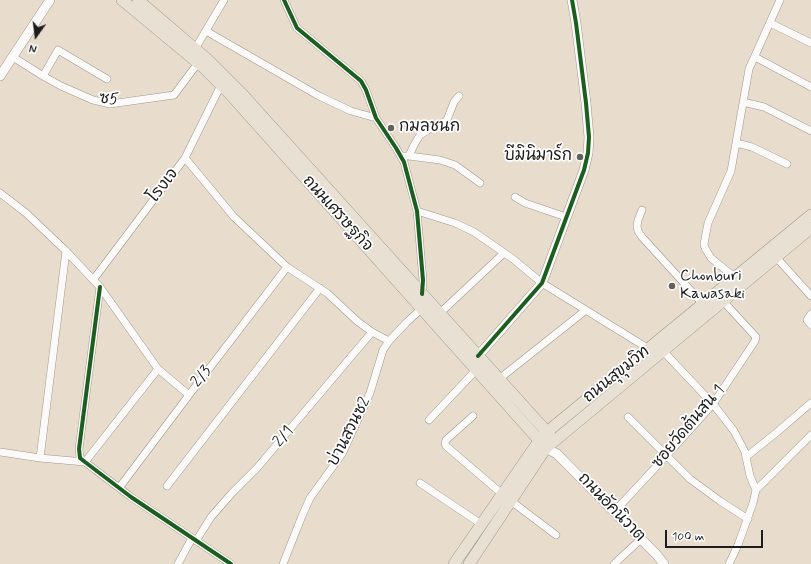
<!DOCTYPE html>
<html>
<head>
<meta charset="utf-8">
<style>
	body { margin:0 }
	#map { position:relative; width:811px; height:564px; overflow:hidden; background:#e8ddcd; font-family:Mynerve,sans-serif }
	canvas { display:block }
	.north { position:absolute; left:16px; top:16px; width:40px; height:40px; -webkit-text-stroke:3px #fff; paint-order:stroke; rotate:194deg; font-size:11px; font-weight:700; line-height:16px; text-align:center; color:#1c1c1c }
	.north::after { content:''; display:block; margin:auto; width:14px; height:18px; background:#1c1c1c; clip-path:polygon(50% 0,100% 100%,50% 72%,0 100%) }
	.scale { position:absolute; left:665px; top:530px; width:98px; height:18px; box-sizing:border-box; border:2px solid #1c1c1c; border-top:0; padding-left:5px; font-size:12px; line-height:14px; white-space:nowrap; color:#1c1c1c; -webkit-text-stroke:3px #fff; paint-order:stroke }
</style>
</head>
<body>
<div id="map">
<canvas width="811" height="564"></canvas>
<div class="north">N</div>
<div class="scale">100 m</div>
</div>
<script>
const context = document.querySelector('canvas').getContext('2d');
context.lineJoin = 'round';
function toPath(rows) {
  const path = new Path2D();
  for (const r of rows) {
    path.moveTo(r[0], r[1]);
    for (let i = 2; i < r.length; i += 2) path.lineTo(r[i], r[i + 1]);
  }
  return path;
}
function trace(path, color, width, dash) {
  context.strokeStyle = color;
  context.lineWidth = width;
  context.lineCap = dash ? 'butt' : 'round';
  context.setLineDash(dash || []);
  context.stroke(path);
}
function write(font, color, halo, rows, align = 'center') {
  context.font = font + ' Mynerve,"Playpen Sans Thai",sans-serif';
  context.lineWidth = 3.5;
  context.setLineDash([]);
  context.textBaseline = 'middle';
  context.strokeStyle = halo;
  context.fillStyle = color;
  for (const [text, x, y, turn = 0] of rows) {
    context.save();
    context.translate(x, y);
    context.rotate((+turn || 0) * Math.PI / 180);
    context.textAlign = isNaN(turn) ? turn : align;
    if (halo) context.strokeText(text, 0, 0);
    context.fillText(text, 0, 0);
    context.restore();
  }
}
const minor = toPath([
	[284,0,297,28,361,81,366,90,376,118,396,148,404,162,417,211,423,280,422,294],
	[770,23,811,43],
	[206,31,319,96,351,111,376,118],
	[195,49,224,0],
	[13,57,43,76,61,86,93,100,102,102,110,104,174,95,198,63],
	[755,57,811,87],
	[43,76,58,50,107,79],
	[743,102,764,107,811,131],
	[736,143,752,147,787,164],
	[401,156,409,156,440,160,455,165,480,183],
	[409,156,414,145,420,135,431,128,443,123,447,120,454,102,459,96],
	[185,158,234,217,287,267,327,293,357,321,372,332,389,341],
	[0,193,26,213,66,251,100,287,158,369,189,395],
	[515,197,525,203,566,217],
	[642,210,638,220,637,226,638,231,642,237,703,304],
	[417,211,455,223,474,232,513,259,542,283,649,349],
	[776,257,811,296],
	[93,280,185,158,221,85],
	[738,280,711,258,705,248,704,244,708,223,731,171,749,69,780,0],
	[100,287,79,449,80,458,85,462,131,497,231,564],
	[440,313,504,253],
	[811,314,807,320,811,325],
	[663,351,713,404,734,431,745,452,750,476,756,490,753,503,738,545,729,564],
	[499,379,586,310],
	[473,416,446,440,445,443,446,446,502,494],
	[628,417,690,479,720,501,748,519],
	[429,420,476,370],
	[0,452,40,458,85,462],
	[746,457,776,433,811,403],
	[40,458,66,251],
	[85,462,158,369],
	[420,483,481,524],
	[167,486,320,288],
	[119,488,189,395,287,267],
	[756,490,811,435],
	[511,501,556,535],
	[614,512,667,455,713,404,755,341,756,337,723,301],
	[196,541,211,517,232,493,257,468,372,332],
	[178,564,192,538],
	[283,564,302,516,310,498,342,454,370,393,383,350,389,341,406,323,421,309],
	[614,564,641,539]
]);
const tertiary = toPath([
	[0,76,50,0],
	[478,356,542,283,584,170,588,153,589,137,586,103,576,23,572,0],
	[546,448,557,454,657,555,664,564]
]);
const primary = toPath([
	[122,0,204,68,230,94,546,448],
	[138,0,207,59,243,95,547,432,553,441],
	[454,564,539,441,547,432,811,215],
	[469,564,546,448,811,228]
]);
const cycleway = toPath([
	[284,0,297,28,361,81,366,90,376,118,396,148,404,162,417,211,423,280,422,294],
	[100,287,79,449,80,458,85,462,131,497,231,564],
	[478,356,542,283,584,170,588,153,589,137,586,103,576,23,572,0]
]);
const markers = [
	[391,128,4,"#63605a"],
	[580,157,4,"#63605a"],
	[672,286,4,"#63605a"]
];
const streetNames = [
	["ซ5",109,100,5],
	["โรงเจ",164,186,-53],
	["ถนนเศรษฐกิจ",337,214,48],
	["ถนนสุขุมวิท",617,375,-39],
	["2/3",202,377,-52],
	["ซอยวัดต้นสน 1",689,427,-50],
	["บ่านสวนซ2",350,432,-63],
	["2/1",284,437,-50],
	["ถนนอัคนิวาต",611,508,46]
];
const poiNames = [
	["กมลชนก",399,128],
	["บีมินิมาร์ก",572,157,"right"],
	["Chonburi",680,277],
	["Kawasaki",680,295]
];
trace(minor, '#9e988f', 8);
trace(tertiary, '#9e988f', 10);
trace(primary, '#9e988f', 12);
trace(minor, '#fcfaf8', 7);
trace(tertiary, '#fcfaf8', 9);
trace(primary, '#e7e0d3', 11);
trace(cycleway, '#1b5e20', 4);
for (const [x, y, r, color] of markers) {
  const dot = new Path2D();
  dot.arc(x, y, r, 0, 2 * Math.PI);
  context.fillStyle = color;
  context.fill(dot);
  trace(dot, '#fff', 1.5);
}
write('16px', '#1c1c1c', '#fff', streetNames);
write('16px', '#1c1c1c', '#fff', poiNames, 'left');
</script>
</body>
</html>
